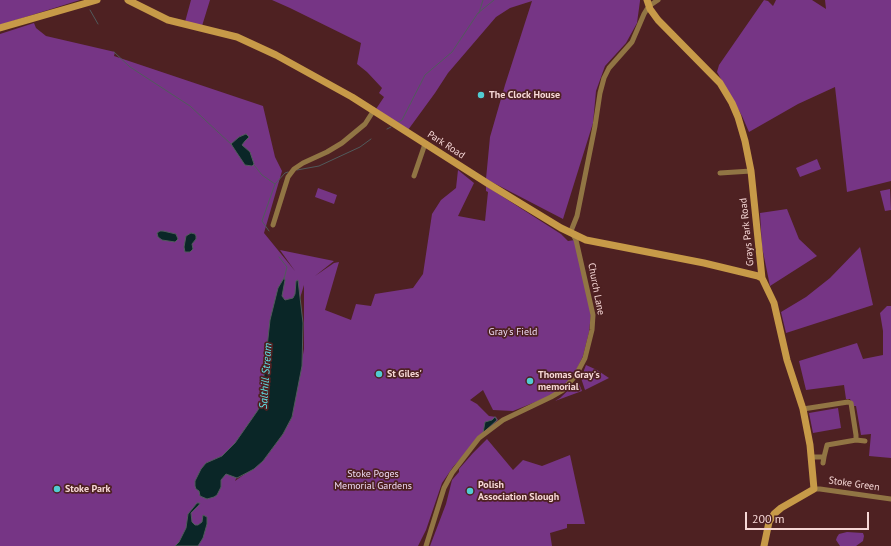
<!DOCTYPE html>
<html>
<head>
<meta charset="utf-8">
<style>
	body { margin:0 }
	#map { position:relative; width:891px; height:546px; overflow:hidden; background:#4e2122; font-family:"PT Sans",sans-serif }
	canvas { display:block }
	.scale { position:absolute; left:745px; top:512px; width:124px; height:18px; box-sizing:border-box; border:2px solid #f6d7d6; border-top:0; padding-left:5px; font-size:12px; line-height:14px; white-space:nowrap; color:#f6d7d6; -webkit-text-stroke:3px #4e2122; paint-order:stroke }
</style>
</head>
<body>
<div id="map">
<canvas width="891" height="546"></canvas>
<div class="scale">200 m</div>
</div>
<script>
const context = document.querySelector('canvas').getContext('2d');
context.lineJoin = 'round';
function paint(path, color) {
  context.fillStyle = color;
  context.fill(path, 'evenodd');
}
function toPath(rows) {
  const path = new Path2D();
  for (const r of rows) {
    path.moveTo(r[0], r[1]);
    for (let i = 2; i < r.length; i += 2) path.lineTo(r[i], r[i + 1]);
  }
  return path;
}
function trace(path, color, width, dash) {
  context.strokeStyle = color;
  context.lineWidth = width;
  context.lineCap = dash ? 'butt' : 'round';
  context.setLineDash(dash || []);
  context.stroke(path);
}
function write(font, color, halo, rows, align = 'center') {
  context.font = font + ' "PT Sans",sans-serif';
  context.lineWidth = 3.5;
  context.setLineDash([]);
  context.textBaseline = 'middle';
  context.strokeStyle = halo;
  context.fillStyle = color;
  for (const [text, x, y, turn = 0] of rows) {
    context.save();
    context.translate(x, y);
    context.rotate((+turn || 0) * Math.PI / 180);
    context.textAlign = isNaN(turn) ? turn : align;
    if (halo) context.strokeText(text, 0, 0);
    context.fillText(text, 0, 0);
    context.restore();
  }
}
const green = toPath([
	[0,0,80,0,0,25],
	[191,0,210,0,202,26,185,22],
	[272,0,640,0,640,1,637,23,626,43,605,66,596,91,593,123,563,219,486,179,490,137,505,85,532,1,510,8,496,17,448,73,435,93,408,130,376,109,384,97,379,93,382,88,367,72,357,64,361,43,290,8],
	[764,0,768,1,773,6,776,0,812,0,826,9,825,0,891,0,891,181,847,192,835,87,798,104,749,132,742,116,717,72,719,65],
	[34,23,36,28,46,36,115,52,114,56,263,106,275,157,282,171,264,233,295,271,280,250,334,261,315,276,334,263,339,262,325,310,351,320,356,304,371,306,375,294,413,288,423,274,432,214,441,200,456,188,458,170,474,183,458,216,485,221,488,192,486,191,486,186,561,234,568,241,575,240,591,314,589,332,583,356,573,377,553,395,513,411,493,410,483,390,470,400,477,404,489,416,496,417,498,420,483,434,453,467,442,483,426,530,418,546,0,546,0,34],
	[304,285,304,349,292,417,283,434,263,461,235,481,267,407],
	[817,159,821,169,800,177,796,168],
	[318,188,337,195,334,204,315,197],
	[890,189,891,210,885,211,880,191],
	[787,209,799,239,817,256,770,286,762,247,760,213],
	[860,247,873,305,786,333,781,312,806,297,830,278],
	[887,306,891,306,891,458,869,456,871,434,861,435,856,406,853,406,850,399,846,399,844,385,806,390,799,361,857,343,863,359,883,355,883,331,880,313],
	[586,365,597,370,609,378,585,390,581,378],
	[578,381,582,391,555,401,560,398],
	[838,408,841,428,813,433,809,413],
	[487,439,513,470,523,460,542,466,570,455,585,524,567,524,567,528,550,533,552,546,430,546,446,504,452,480,459,472,459,469,473,453],
	[847,532,863,533,864,536,863,541,856,546,840,546,836,540,837,537,839,534]
]);
const water = toPath([
	[246,134,249,137,245,141,242,145,250,152,254,164,252,166,245,165,231,144,239,137,246,134],
	[163,231,176,234,178,239,175,242,162,240,158,237,157,233,160,231,163,231],
	[191,233,195,234,196,236,196,239,192,244,193,249,190,252,185,252,184,247,186,236,191,233],
	[284,278,285,280,282,296,285,300,293,298,295,294,296,281,298,280,303,323,302,366,292,417,283,434,263,461,254,469,237,478,226,474,221,480,221,487,217,495,214,497,207,499,200,496,199,491,196,489,195,486,195,481,201,469,206,463,222,456,235,443,258,410,261,402,270,320,278,288,284,278],
	[495,417,497,420,483,433,485,422,492,420,495,417],
	[197,503,200,503,199,505,191,513,192,522,195,525,198,525,202,522,203,515,207,517,207,524,203,538,198,546,175,546,179,542,186,528,188,514,197,503]
]);
const stream = toPath([
	[90,10,98,24],
	[479,13,483,0],
	[114,52,130,67,190,106,232,145],
	[398,122,402,120,425,75,452,52,478,13,494,0],
	[387,129,391,127],
	[254,165,262,175,275,184],
	[297,170,319,166,360,147,371,139],
	[269,231,262,221,275,184,285,173,288,172],
	[279,257,287,267,284,279]
]);
const street = toPath([
	[649,6,658,0],
	[720,173,751,171],
	[414,176,425,144],
	[273,225,288,177,294,169,303,163,327,152,342,143,365,124,374,110],
	[803,409,848,402,851,403,856,435,856,440,827,445,824,457,811,457],
	[856,440,865,441],
	[823,463,824,457],
	[814,489,820,489,891,499],
	[426,546,444,488,452,473,479,438,503,420,551,397,563,390,576,375,585,358,592,330,593,315,576,240,571,231,577,216,595,126,600,93,604,78,609,68,632,42,644,14,647,9,650,9]
]);
const secondary = toPath([
	[128,0,168,20,237,37,276,55,352,97,487,183,561,228,586,240,704,263,758,276,762,278],
	[647,0,650,9,658,20,720,83,732,103,738,117,745,141,751,171,762,278,774,303,787,360,803,409,810,445,814,489,781,508,774,514,769,522,764,546],
	[0,28,97,0]
]);
const markers = [
	[481,95,4,"#51ccd2"],
	[379,374,4,"#51ccd2"],
	[530,381,4,"#51ccd2"],
	[57,489,4,"#51ccd2"],
	[470,491,4,"#51ccd2"]
];
const poiNames = [
	["The Clock House",489,95],
	["St Giles'",387,374],
	["Thomas Gray's",538,375],
	["memorial",538,387],
	["Polish",478,485],
	["Association Slough",478,497],
	["Stoke Park",65,489]
];
const streetNames = [
	["Park Road",446,145,33],
	["Grays Park Road",747,232,-96],
	["Church Lane",596,289,79],
	["Stoke Green",854,484,8]
];
const parkNames = [
	["Gray's Field",513,332],
	["Stoke Poges",373,474],
	["Memorial Gardens",373,486]
];
const waterNames = [
	["Salthill Stream",266,376,-86]
];
paint(green, '#763585');
paint(water, '#0a2627');
trace(water, '#515b5c', 1);
trace(stream, '#515b5c', 1);
trace(street, '#917544', 5);
trace(secondary, '#c79a48', 7);
for (const [x, y, r, color] of markers) {
  const dot = new Path2D();
  dot.arc(x, y, r, 0, 2 * Math.PI);
  context.fillStyle = color;
  context.fill(dot);
  trace(dot, '#4e2122', 1.5);
}
write('bold 10px', '#f6d7d6', '#4e2122', poiNames, 'left');
write('10px', '#f6d7d6', '#4e2122', streetNames);
write('10px', '#eedaf3', '#4e2122', parkNames);
write('italic 11px', '#5ee7ed', '#4e2122', waterNames);
</script>
</body>
</html>
